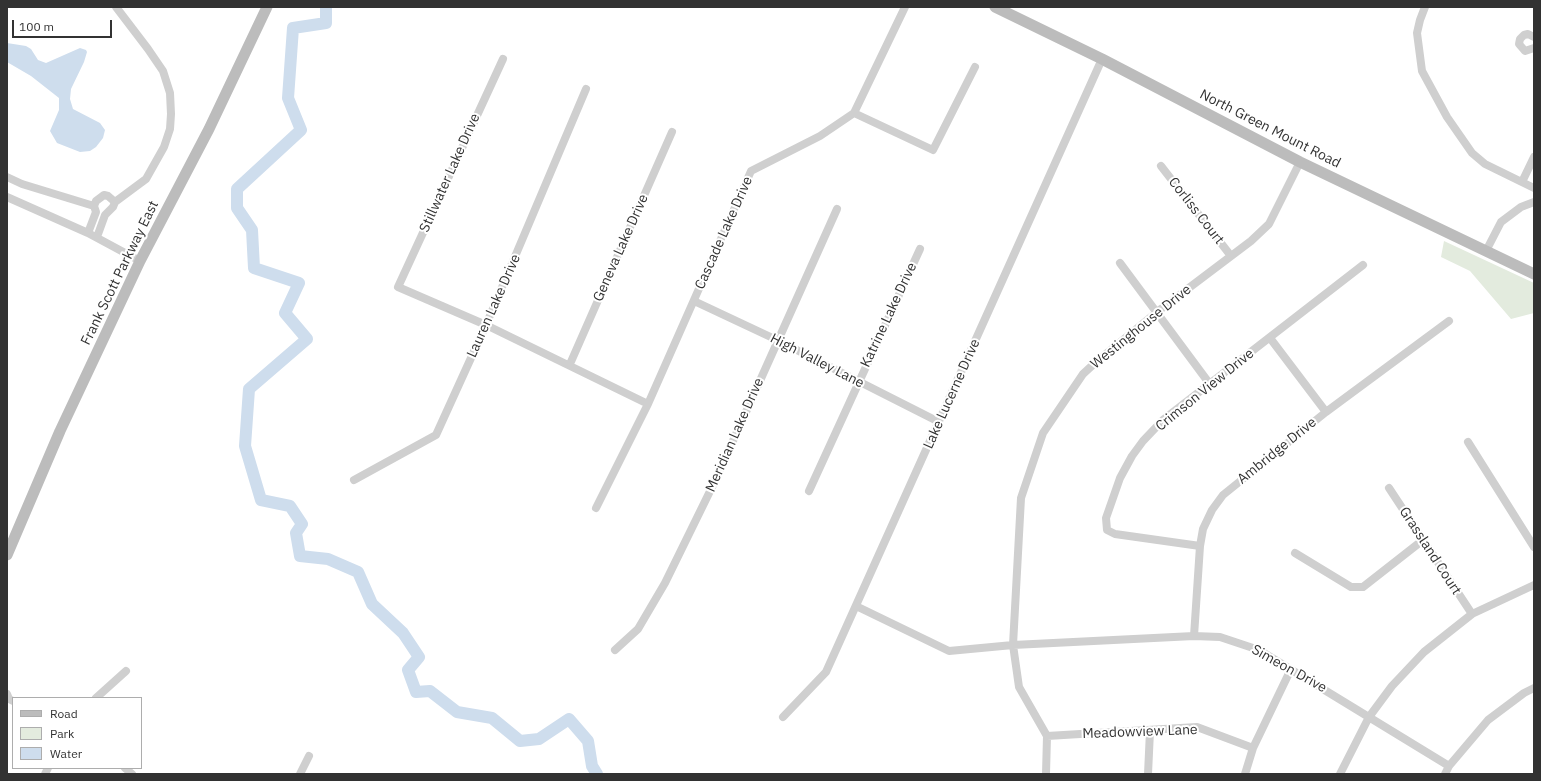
<!DOCTYPE html>
<html>
<head>
<meta charset="utf-8">
<style>
	body { margin:0 }
	#map { position:relative; width:1541px; height:781px; overflow:hidden; background:#fff; font-family:"IBM Plex Sans",sans-serif }
	canvas { display:block }
	.frame { position:absolute; inset:0; border:8px solid #323232; pointer-events:none }
	.legend { position:absolute; left:12px; top:697px; width:130px; height:72px; box-sizing:border-box; background:#fff; border:1px solid #adadad; margin:0; padding:5px 7px; list-style:none; font-size:12px; color:#323232 }
	.legend li { display:flex; align-items:center; gap:8px; height:20px }
	.legend b { width:20px; border:1px solid #adadad }
	.scale { position:absolute; left:12px; top:20px; width:100px; height:18px; box-sizing:border-box; border:2px solid #323232; border-top:0; padding-left:5px; font-size:12px; line-height:14px; white-space:nowrap; color:#323232; -webkit-text-stroke:3px #fff; paint-order:stroke }
</style>
</head>
<body>
<div id="map">
<canvas width="1541" height="781"></canvas>
<div class="frame"></div>
<ul class="legend">
<li><b style="height:5px;background:#bcbcbc"></b>Road</li>
<li><b style="height:11px;background:#e3ebde"></b>Park</li>
<li><b style="height:11px;background:#cedded"></b>Water</li>
</ul>
<div class="scale">100 m</div>
</div>
<script>
const context = document.querySelector('canvas').getContext('2d');
context.lineJoin = 'round';
function paint(path, color) {
  context.fillStyle = color;
  context.fill(path, 'evenodd');
}
function toPath(rows) {
  const path = new Path2D();
  for (const r of rows) {
    path.moveTo(r[0], r[1]);
    for (let i = 2; i < r.length; i += 2) path.lineTo(r[i], r[i + 1]);
  }
  return path;
}
function trace(path, color, width, dash) {
  context.strokeStyle = color;
  context.lineWidth = width;
  context.lineCap = dash ? 'butt' : 'round';
  context.setLineDash(dash || []);
  context.stroke(path);
}
function write(font, color, halo, rows, align = 'center') {
  context.font = font + ' "IBM Plex Sans",sans-serif';
  context.lineWidth = 4;
  context.setLineDash([]);
  context.textBaseline = 'middle';
  context.strokeStyle = halo;
  context.fillStyle = color;
  for (const [text, x, y, turn = 0] of rows) {
    context.save();
    context.translate(x, y);
    context.rotate((+turn || 0) * Math.PI / 180);
    context.textAlign = isNaN(turn) ? turn : align;
    if (halo) context.strokeText(text, 0, 0);
    context.fillText(text, 0, 0);
    context.restore();
  }
}
const green = toPath([
	[1444,241,1534,283,1534,313,1511,319,1470,271,1441,257]
]);
const water = toPath([
	[7,43,26,46,31,49,38,60,46,63,80,48,86,50,87,52,84,62,71,89,70,99,73,109,100,123,105,130,103,138,96,147,90,151,80,152,57,143,50,131,59,110,59,98,31,76,7,62]
]);
const river = toPath([
	[326,7,326,23,293,28,288,98,301,130,237,189,237,208,252,230,254,268,299,283,285,313,307,339,249,389,245,446,261,500,290,506,302,524,296,533,300,556,328,559,358,572,372,604,403,633,419,657,408,670,416,692,430,691,457,712,492,718,520,741,539,739,569,719,588,741,592,766,597,774]
]);
const street = toPath([
	[1425,7,1420,20,1417,33,1422,71,1447,117,1472,153,1485,164,1534,188],
	[1534,37,1528,34,1524,35,1520,39,1519,44,1525,51,1534,48],
	[503,59,398,287,486,325,648,404,751,171,820,136,854,113,905,7],
	[854,113,933,150,975,67],
	[1161,166,1231,256],
	[7,177,22,184,94,206],
	[1522,182,1534,157],
	[7,197,88,233,140,261],
	[88,233,96,212,94,206,96,201,104,195,108,196,115,202],
	[97,237,105,215,113,207,115,202,146,179,164,147,170,129,171,114,170,93,163,71,148,49,116,7],
	[1486,251,1501,222,1521,207,1534,202],
	[1120,263,1209,383],
	[694,301,777,340,939,422],
	[1270,338,1326,412],
	[570,364,672,132],
	[1468,442,1534,547],
	[354,480,436,435,486,325,586,89],
	[1389,488,1472,614],
	[809,491,920,249],
	[596,508,648,404],
	[1200,546,1115,534,1107,530,1106,518,1120,478,1132,456,1143,441,1163,420,1363,265],
	[1295,553,1351,587,1363,587,1423,540],
	[856,606,949,651,1013,645,1194,636,1220,637,1259,650,1449,766],
	[1194,636,1200,546,1203,529,1212,510,1223,495,1326,412,1449,321],
	[615,650,638,629,665,583,715,481,837,209],
	[7,694,9,699,13,701],
	[96,698,126,671],
	[783,717,826,672,1102,59],
	[1047,736,1197,727,1253,748],
	[125,768,132,774],
	[45,774,48,768],
	[300,774,309,756],
	[1046,774,1047,736,1019,687,1013,645,1021,498,1043,433,1083,374,1096,362,1157,312,1251,241,1269,224,1300,162],
	[1148,774,1150,731],
	[1245,774,1253,748,1291,669],
	[1340,774,1369,717,1392,686,1424,652,1472,614,1534,585],
	[1445,774,1449,766,1488,720,1524,693,1534,688]
]);
const secondary = toPath([
	[995,7,1102,59,1300,162,1534,274],
	[7,555,60,431,140,261,209,129,267,7]
]);
const streetNames = [
	["North Green Mount Road",1270,129,27],
	["Stillwater Lake Drive",450,173,-66],
	["Corliss Court",1196,211,52],
	["Cascade Lake Drive",724,233,-66],
	["Geneva Lake Drive",621,248,-66],
	["Frank Scott Parkway East",120,273,-64],
	["Lauren Lake Drive",494,306,-66],
	["Katrine Lake Drive",889,315,-65],
	["Westinghouse Drive",1141,327,-39],
	["High Valley Lane",817,361,27],
	["Crimson View Drive",1205,390,-39],
	["Lake Lucerne Drive",952,394,-66],
	["Meridian Lake Drive",735,435,-66],
	["Ambridge Drive",1277,451,-39],
	["Grassland Court",1430,551,57],
	["Simeon Drive",1289,669,29],
	["Meadowview Lane",1140,732,-2]
];
paint(green, '#e3ebde');
paint(water, '#cedded');
trace(river, '#cedded', 12);
trace(street, '#cfcfcf', 8);
trace(secondary, '#bcbcbc', 11);
write('14px', '#323232', '#fff', streetNames);
</script>
</body>
</html>
